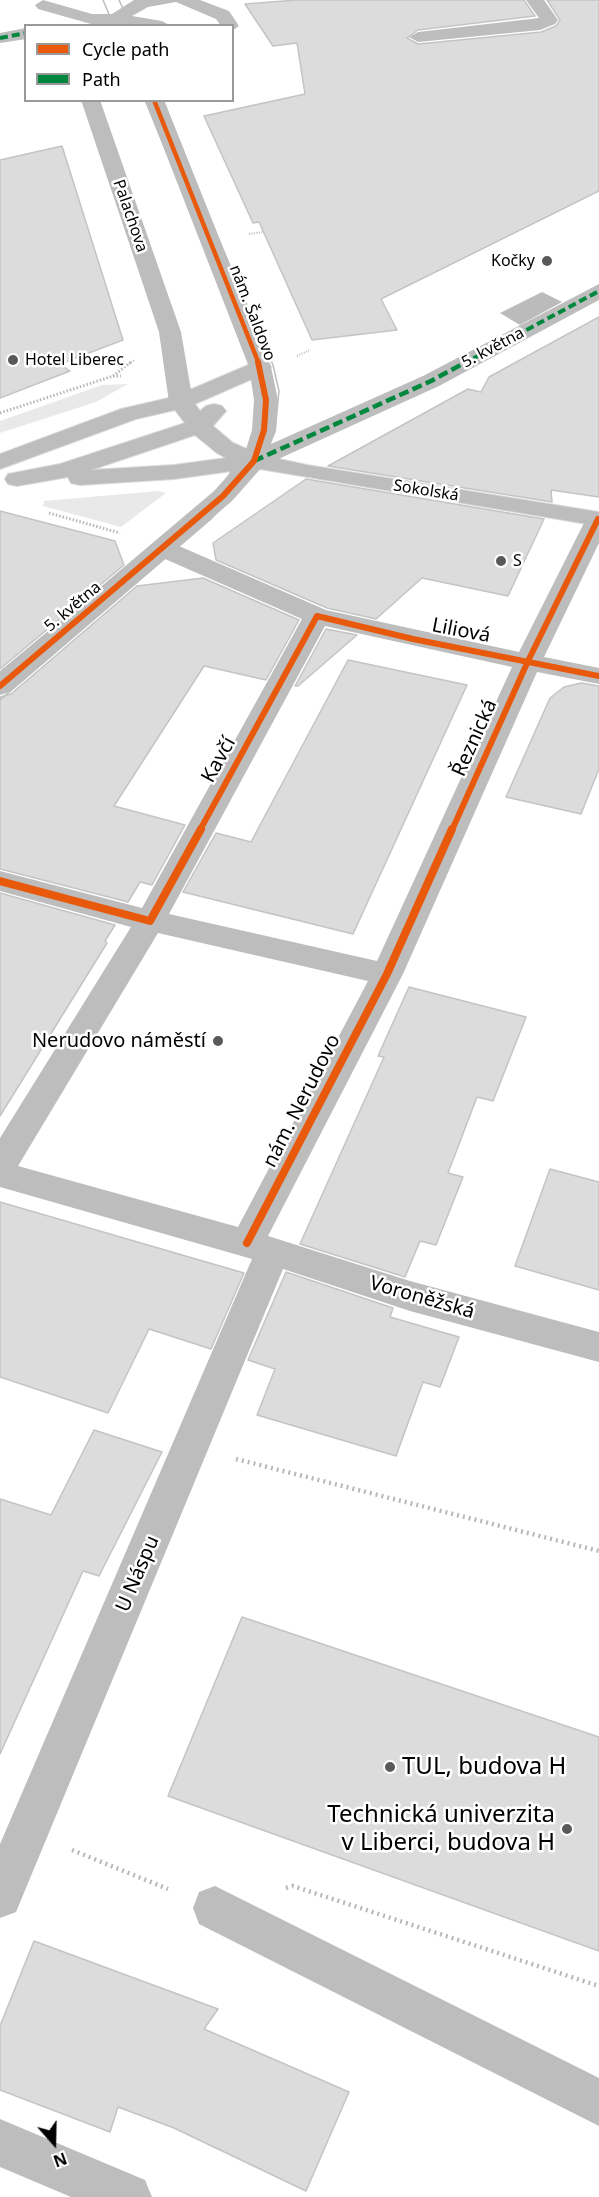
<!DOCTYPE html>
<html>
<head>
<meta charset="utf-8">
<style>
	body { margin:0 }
	#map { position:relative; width:599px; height:2197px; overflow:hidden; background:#fff; font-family:"Noto Sans",sans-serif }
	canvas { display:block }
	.legend { position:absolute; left:24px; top:24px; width:210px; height:78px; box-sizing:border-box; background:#fff; border:2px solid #999; margin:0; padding:8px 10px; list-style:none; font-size:18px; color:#000 }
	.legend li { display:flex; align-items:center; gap:12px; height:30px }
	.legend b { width:30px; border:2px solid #999 }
	.north { position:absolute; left:24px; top:2113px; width:60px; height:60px; -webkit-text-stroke:4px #fff; paint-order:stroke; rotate:160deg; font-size:16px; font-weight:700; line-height:24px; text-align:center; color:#000 }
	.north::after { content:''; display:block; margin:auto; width:21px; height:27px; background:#000; clip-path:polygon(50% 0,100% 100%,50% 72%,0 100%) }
</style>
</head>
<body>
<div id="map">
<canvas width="599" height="2197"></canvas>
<ul class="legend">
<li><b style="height:8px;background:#e8590c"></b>Cycle path</li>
<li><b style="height:8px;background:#00873e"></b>Path</li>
</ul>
<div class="north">N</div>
</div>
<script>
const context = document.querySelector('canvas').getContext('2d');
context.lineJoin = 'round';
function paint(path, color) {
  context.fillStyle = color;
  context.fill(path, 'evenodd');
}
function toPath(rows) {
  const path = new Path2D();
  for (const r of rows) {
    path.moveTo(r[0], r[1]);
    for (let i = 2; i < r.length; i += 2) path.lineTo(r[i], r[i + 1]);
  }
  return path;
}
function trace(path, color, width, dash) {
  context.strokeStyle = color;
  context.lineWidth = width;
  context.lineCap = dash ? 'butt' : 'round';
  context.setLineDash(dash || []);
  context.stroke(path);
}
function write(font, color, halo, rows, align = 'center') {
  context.font = font + ' "Noto Sans",sans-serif';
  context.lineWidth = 5;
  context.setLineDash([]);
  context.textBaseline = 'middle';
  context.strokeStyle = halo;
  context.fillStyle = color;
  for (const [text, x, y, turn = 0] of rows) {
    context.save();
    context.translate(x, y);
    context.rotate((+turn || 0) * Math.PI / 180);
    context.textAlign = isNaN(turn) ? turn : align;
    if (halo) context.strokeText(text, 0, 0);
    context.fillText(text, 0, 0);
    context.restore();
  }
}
const green = toPath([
	[128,384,96,402,0,433,0,421,102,385],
	[159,491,166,493,121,527,43,506,44,501]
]);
const water = toPath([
	[542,292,562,302,520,325,500,313]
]);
const building = toPath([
	[297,0,524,0,535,16,418,30,407,38,418,44,541,32,556,26,560,20,547,0,599,0,599,191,381,299,397,330,312,340,259,222,253,223,204,116,305,94,297,43,273,46,245,4,297,0],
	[62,146,123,340,60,364,70,371,0,398,0,160,62,146],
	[599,317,599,497,551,490,552,502,328,466,468,389,481,392,489,377,599,317],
	[306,479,544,519,508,596,422,578,376,619,327,608,216,560,213,543,306,479],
	[0,511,115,541,124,565,0,669,0,511],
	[203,578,299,620,266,680,204,666,114,806,185,825,152,885,140,882,128,902,0,869,0,697,11,694,137,586,203,578],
	[326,629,357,635,298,686,295,686,326,629],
	[348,660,467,685,353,934,183,892,216,833,251,842,348,660],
	[581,683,599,686,599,769,581,814,506,797,550,698,564,687,581,683],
	[0,893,115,925,105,941,107,943,0,1116,0,893],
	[409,987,526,1017,493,1101,477,1097,448,1173,463,1177,436,1245,420,1241,405,1277,300,1244,384,1057,378,1056,409,987],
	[550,1169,599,1182,599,1290,515,1266,550,1169],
	[0,1202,244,1273,211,1349,149,1329,108,1413,0,1377,0,1202],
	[286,1272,393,1308,390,1317,459,1337,440,1387,423,1382,396,1456,257,1415,275,1369,248,1360,286,1272],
	[94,1430,162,1452,99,1576,83,1571,0,1754,0,1499,51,1515,94,1430],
	[242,1617,599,1737,599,1951,168,1796,242,1617],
	[34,1941,218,2009,204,2029,349,2092,306,2191,174,2128,118,2107,110,2132,0,2090,0,2026,34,1941]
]);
const pathFar2 = toPath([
	[249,234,263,232],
	[297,356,310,350],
	[129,364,134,360]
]);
const pathFar1 = toPath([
	[113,376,131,362],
	[0,413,113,376,121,376],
	[49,513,120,533]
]);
const path = toPath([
	[236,1459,599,1551],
	[72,1850,168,1889],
	[286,1888,293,1886,599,1986]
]);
const minor = toPath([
	[43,0,92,14,112,14,134,0,200,0,229,11,239,26,232,31,232,26,221,26,216,19,176,2,148,7,132,16,162,21,171,26,91,24,38,9,35,5,43,0],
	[526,0,544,0,558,20,555,24,540,30,418,42,409,37,418,32,539,18,526,0],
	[26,28,26,39,0,43,0,33,26,28],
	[81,100,100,100,181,332,193,402,189,407,173,407,169,402,159,332,81,100],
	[145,100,164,100,271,367,278,400,276,430,271,444,423,376,599,284,599,300,439,386,263,466,232,501,179,546,326,610,519,652,586,519,589,514,599,512,599,543,544,657,599,668,599,684,537,672,403,974,268,1236,410,1281,599,1332,599,1362,410,1311,283,1269,16,1912,0,1918,0,1844,252,1259,0,1187,0,1138,131,927,0,891,0,871,142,908,302,619,165,559,10,692,0,695,0,672,214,491,243,459,252,430,254,400,249,367,145,100],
	[325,626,512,667,377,961,169,914,325,626],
	[158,933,368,981,238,1227,18,1166,158,933],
	[215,1886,599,2078,599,2126,199,1924,193,1908,199,1892,215,1886],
	[0,2119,145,2180,152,2197,71,2197,0,2167,0,2119]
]);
const major = toPath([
	[260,360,268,362,271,367,268,372,195,404,200,411,206,406,214,404,222,406,226,411,213,426,233,443,261,455,307,465,599,512,599,526,254,468,174,479,80,485,71,483,68,477,17,486,8,484,5,479,8,474,60,464,185,423,175,410,136,419,0,469,0,454,121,409,173,397,260,360],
	[195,435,217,453,226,458,174,465,91,470,195,435]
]);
const tram = toPath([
	[103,0,114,26],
	[119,0,131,26],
	[0,672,216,493,247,450,254,429,258,394,255,368,145,100],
	[0,700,211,519,252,476,275,432,279,391,273,365,212,224,163,100]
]);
const quietFar1 = toPath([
	[0,38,26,33],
	[463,364,599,291]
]);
const quiet = toPath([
	[254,461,431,381,466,362]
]);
const cyclewayFar2 = toPath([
	[154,100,259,364]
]);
const cyclewayFar1 = toPath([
	[0,686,223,496,254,461,264,430,266,400,258,362],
	[200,830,317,616,413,639,599,676],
	[452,830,528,661,598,519]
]);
const cycleway = toPath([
	[0,881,150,921,201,829],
	[247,1243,387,974,452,829]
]);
const markers = [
	[547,261,6,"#595959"],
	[13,360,6,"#595959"],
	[501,561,6,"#595959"],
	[218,1041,6,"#595959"],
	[390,1767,6,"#595959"],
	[567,1829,6,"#595959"]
];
const farStreetnames = [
	["Palachova",130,216,71],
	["nám. Šaldovo",252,313,69],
	["5. května",493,348,-28],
	["Sokolská",426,491,9],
	["5. května",73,607,-40]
];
const farPoinames = [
	["Kočky",535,261,"right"],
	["Hotel Liberec",25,360],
	["S",513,561]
];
const streetNames = [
	["Liliová",461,631,11],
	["Řeznická",475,738,-66],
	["Kavčí",219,760,-61],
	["nám. Nerudovo",302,1101,-63],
	["Voroněžská",422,1298,16],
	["U Náspu",138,1574,-67]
];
const poiNames = [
	["Nerudovo náměstí",206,1041]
];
const nearPoinames = [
	["TUL, budova H",402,1767],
	["Technická univerzita",555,1815,"right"],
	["v Liberci, budova H",555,1843,"right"]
];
paint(green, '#e9e9e9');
paint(water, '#bbb');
paint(building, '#dcdcdc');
trace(building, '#c4c4c4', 1.5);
trace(major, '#dbdbdb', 2);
trace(pathFar2, '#b8b8b8', 2, [1, 1.5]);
trace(pathFar1, '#b8b8b8', 3, [1.5, 2]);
trace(path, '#b8b8b8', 4.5, [2, 4]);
paint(minor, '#bdbdbd');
paint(major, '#bdbdbd');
trace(tram, '#bdbdbd', 1.5);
trace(quietFar1, '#00873e', 4, [8, 4]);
trace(quiet, '#00873e', 4.5, [10, 4.5]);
trace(cyclewayFar2, '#e8590c', 4.5);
trace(cyclewayFar1, '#e8590c', 6);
trace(cycleway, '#e8590c', 8);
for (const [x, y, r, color] of markers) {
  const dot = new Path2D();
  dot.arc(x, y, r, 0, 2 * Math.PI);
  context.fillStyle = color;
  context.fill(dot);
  trace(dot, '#fff', 2);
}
write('16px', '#000', '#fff', farStreetnames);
write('16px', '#000', '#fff', farPoinames, 'left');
write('20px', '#000', '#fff', streetNames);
write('20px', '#000', '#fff', poiNames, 'right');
write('24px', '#000', '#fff', nearPoinames, 'left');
</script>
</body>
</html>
